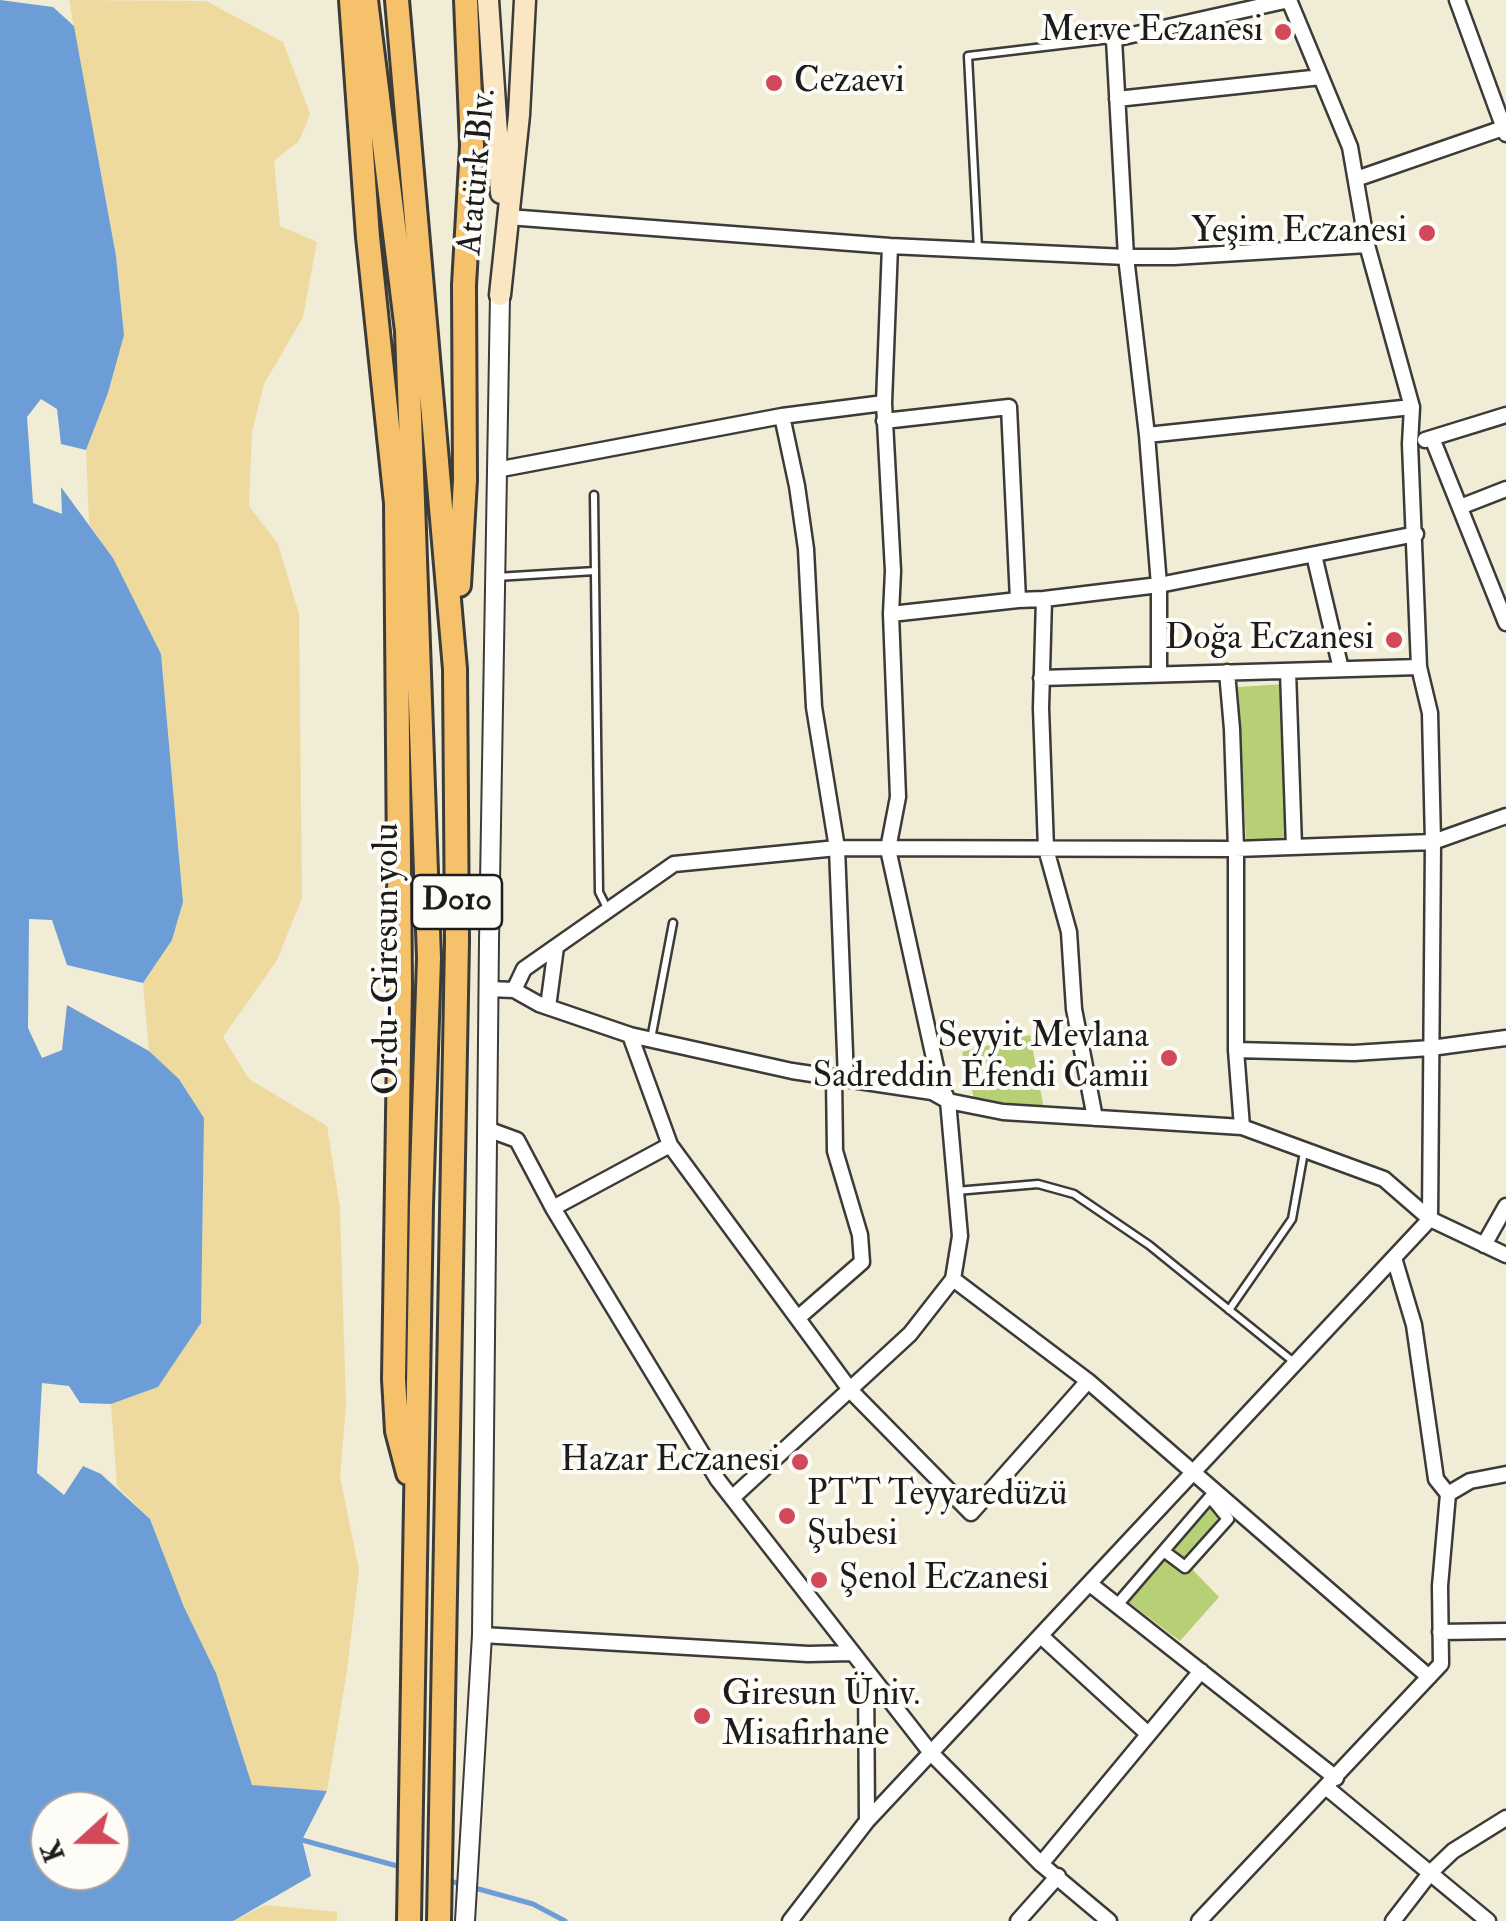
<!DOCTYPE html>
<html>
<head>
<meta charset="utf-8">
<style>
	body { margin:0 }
	#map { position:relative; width:1506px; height:1921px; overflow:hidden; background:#f1ecd5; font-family:"IM FELL Double Pica",serif }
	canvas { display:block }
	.north { position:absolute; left:30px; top:1791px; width:100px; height:100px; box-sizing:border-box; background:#fdfcf7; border:2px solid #a3a29f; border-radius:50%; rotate:249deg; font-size:28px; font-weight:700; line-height:40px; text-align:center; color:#1c1c1c }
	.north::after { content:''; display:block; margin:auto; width:35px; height:45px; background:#d1495b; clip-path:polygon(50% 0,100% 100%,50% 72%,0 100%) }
</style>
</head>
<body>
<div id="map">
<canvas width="1506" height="1921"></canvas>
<div class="north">K</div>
</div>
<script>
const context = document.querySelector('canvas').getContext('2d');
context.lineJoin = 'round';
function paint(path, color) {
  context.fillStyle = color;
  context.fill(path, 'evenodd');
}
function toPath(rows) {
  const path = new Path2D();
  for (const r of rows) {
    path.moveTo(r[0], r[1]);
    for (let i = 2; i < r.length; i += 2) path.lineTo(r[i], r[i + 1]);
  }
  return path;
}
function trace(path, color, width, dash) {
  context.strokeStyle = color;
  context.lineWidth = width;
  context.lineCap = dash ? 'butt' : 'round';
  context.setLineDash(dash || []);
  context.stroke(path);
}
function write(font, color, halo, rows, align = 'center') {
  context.font = font + ' "IM FELL Double Pica",serif';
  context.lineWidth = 8;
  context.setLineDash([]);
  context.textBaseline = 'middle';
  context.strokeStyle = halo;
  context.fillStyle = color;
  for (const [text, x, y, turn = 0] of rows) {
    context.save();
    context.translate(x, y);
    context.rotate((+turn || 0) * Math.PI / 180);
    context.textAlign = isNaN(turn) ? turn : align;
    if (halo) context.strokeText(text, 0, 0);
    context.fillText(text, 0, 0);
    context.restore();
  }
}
const green = toPath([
	[1284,684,1289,840,1246,840,1238,687],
	[1030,1035,1044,1109,974,1098,962,1052],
	[1206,1494,1235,1517,1191,1568,1219,1597,1180,1641,1119,1595]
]);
const sand = toPath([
	[69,0,206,1,283,42,310,114,299,141,274,161,280,226,317,242,303,317,264,384,252,432,249,506,278,544,299,614,302,898,277,960,223,1037,249,1079,327,1126,340,1208,346,1406,340,1476,359,1570,347,1671,327,1791,252,1786,216,1673,184,1607,150,1519,117,1486,111,1404,158,1387,201,1322,204,1118,179,1079,149,1051,143,983,172,940,183,902,161,654,113,558,89,524,86,450,108,393,124,334,116,256],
	[265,1905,337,1912,337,1921,233,1921]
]);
const water = toPath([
	[0,0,53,7,74,26,116,256,124,335,108,393,86,450,61,444,57,409,41,399,27,417,33,503,62,514,61,487,113,558,161,654,183,902,172,940,143,983,67,965,52,920,29,919,28,1028,42,1058,62,1050,67,1005,149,1051,179,1079,204,1118,201,1323,158,1387,111,1404,80,1403,69,1386,42,1383,37,1473,64,1495,83,1466,101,1474,150,1519,184,1607,216,1673,252,1785,327,1791,302,1840,311,1876,233,1921,0,1921],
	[110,1811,110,1871,50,1871,50,1811]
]);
const stream = toPath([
	[302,1840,401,1867],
	[446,1880,533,1904,565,1921]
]);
const service = toPath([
	[978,249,968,56,1111,39],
	[594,495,599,892,608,910],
	[496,577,595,571],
	[651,1039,673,923],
	[956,1191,1038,1184,1074,1194,1149,1245,1295,1363],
	[1229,1310,1292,1219,1304,1152]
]);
const pedestrian = toPath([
	[1117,1605,1210,1497,1228,1519,1185,1567,1165,1552]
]);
const minor = toPath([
	[1457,0,1506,134],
	[1117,99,1321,77],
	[1356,179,1506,127],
	[508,217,890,246,1126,257,1174,257,1367,245],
	[782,416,797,486,806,549,814,707,837,848,846,1079],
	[884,421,1009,407,1018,600,1044,599,1041,708,1046,849,1069,932,1074,1009,1095,1118],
	[1147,435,1412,407],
	[1432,438,1506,623],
	[1425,440,1506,415],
	[496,470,782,416,884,403],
	[1460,507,1506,489],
	[1314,555,1341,669],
	[1044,599,1159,585,1416,534],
	[891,614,1018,600],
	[1288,671,1294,847],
	[1227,672,1232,729,1236,849,1236,1050,1242,1127],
	[1041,678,1419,667],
	[488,989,514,990,539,1004,630,1035,792,1071,932,1092,948,1101,1003,1112,1242,1127,1384,1179,1430,1219,1506,1255],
	[514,990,524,969,674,864,837,848,1236,849,1433,842,1506,816],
	[548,1007,556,947],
	[630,1035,670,1145,851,1391,971,1513,1088,1381],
	[1236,1050,1354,1053,1431,1048,1506,1038],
	[487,1129,517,1140,553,1208,718,1480,931,1753,1041,1864,1109,1921],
	[553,1208,670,1145],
	[1484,1245,1506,1206],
	[1394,1258,1414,1325,1436,1479,1448,1494],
	[953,1279,1088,1381,1429,1677],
	[799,1317,862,1262,860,1235,835,1151,834,1077],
	[732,1498,910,1334,953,1279,960,1236,948,1101,939,1081,888,849,898,797,891,614,893,571,884,403,890,246],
	[1090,1584,1336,1778],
	[1440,1632,1506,1631],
	[482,1635,808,1654,852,1653],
	[1041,1636,1148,1734],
	[866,1671,867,1821],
	[1327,1788,1488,1921],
	[1041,1864,1201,1671],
	[790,1921,867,1821,1430,1219,1433,842,1430,713,1419,667,1410,444,1412,407,1367,245,1350,147,1289,0,1114,39,1126,257,1147,435,1159,585,1159,674],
	[1018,1921,1058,1876],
	[1199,1921,1441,1664,1440,1586,1448,1494,1470,1481,1506,1474],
	[1393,1921,1431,1872,1453,1851,1506,1818]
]);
const tertiary = toPath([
	[465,1921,482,1635,489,941,500,295]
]);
const secondary = toPath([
	[488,0,501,193],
	[500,295,519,115,525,0]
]);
const trunk = toPath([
	[351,0,368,237,396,503,400,984,394,1379,397,1431,408,1473],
	[366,0,407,331,429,958,421,1205,409,1921],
	[397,0,455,669,457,941,439,1921],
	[459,585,465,480,464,285,472,146,466,0]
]);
const markers = [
	[1283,32,10,"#d1495b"],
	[774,83,10,"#d1495b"],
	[1427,233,10,"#d1495b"],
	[1394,640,10,"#d1495b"],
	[1169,1058,10,"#d1495b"],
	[800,1462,10,"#d1495b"],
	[787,1516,10,"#d1495b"],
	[819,1580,10,"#d1495b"],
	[702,1716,10,"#d1495b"]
];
const shields = [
	[457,902,90]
];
const shieldNames = [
	["D010",457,902]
];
const poiNames = [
	["Merve Eczanesi",1263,32],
	["Cezaevi",794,83,"left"],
	["Yeşim Eczanesi",1407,233],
	["Doğa Eczanesi",1374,640],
	["Seyyit Mevlana",1149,1038],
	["Sadreddin Efendi Camii",1149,1078],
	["Hazar Eczanesi",780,1462],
	["PTT Teyyaredüzü",807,1496,"left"],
	["Şubesi",807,1536,"left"],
	["Şenol Eczanesi",839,1580,"left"],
	["Giresun Üniv.",722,1696,"left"],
	["Misafirhane",722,1736,"left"]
];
const streetNames = [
	["Atatürk Blv.",479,172,-85],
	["Ordu-Giresun yolu",389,959,-90]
];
paint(green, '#b7d076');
paint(sand, '#eeda9e');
paint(water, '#6d9dd6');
trace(stream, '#6d9dd6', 5);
trace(service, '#3c3b38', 11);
trace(pedestrian, '#3c3b38', 15);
trace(minor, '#3c3b38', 19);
trace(tertiary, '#3c3b38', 22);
trace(secondary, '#3c3b38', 25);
trace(trunk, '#3c3b38', 28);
trace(service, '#fff', 6);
trace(pedestrian, '#fff', 10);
trace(minor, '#fff', 14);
trace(tertiary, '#fff', 18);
trace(secondary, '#fbe6c4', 20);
trace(trunk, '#f5c16b', 22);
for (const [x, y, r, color] of markers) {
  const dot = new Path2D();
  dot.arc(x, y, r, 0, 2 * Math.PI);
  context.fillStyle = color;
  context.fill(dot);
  trace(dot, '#fdfcf7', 4);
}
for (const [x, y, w] of shields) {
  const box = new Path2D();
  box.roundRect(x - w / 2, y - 27, w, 54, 8);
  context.fillStyle = '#fdfcf7';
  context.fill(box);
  trace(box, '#1c1c1c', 2.5);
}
write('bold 32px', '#1c1c1c', null, shieldNames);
write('35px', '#1c1c1c', '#fdfcf7', poiNames, 'right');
write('35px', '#1c1c1c', '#fdfcf7', streetNames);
</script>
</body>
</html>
